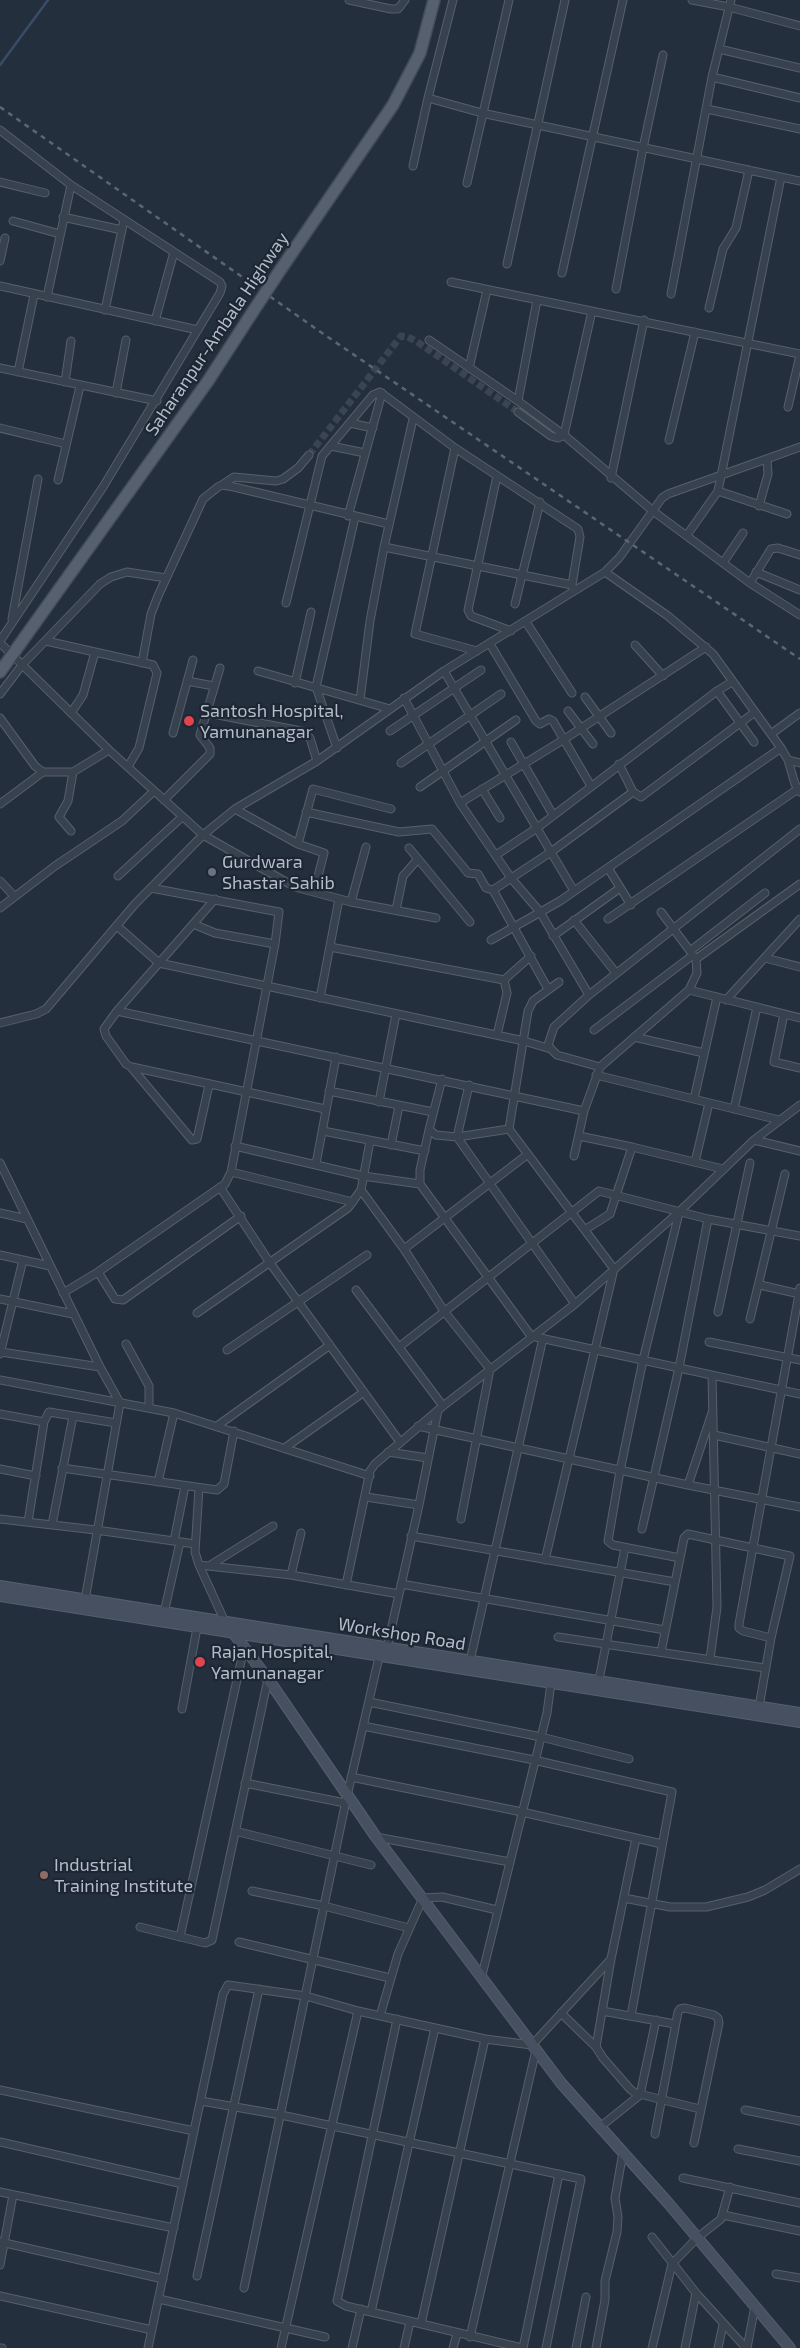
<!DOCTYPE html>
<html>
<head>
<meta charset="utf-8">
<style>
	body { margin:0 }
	canvas { display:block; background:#242f3e }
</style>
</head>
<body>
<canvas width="800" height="2348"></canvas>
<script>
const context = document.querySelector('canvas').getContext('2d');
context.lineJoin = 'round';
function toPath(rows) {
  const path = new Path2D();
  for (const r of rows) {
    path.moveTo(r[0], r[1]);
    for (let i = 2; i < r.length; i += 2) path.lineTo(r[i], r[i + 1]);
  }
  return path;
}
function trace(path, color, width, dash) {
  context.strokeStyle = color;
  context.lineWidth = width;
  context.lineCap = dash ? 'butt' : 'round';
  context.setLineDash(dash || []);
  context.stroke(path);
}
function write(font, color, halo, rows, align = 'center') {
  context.font = font + ' "Exo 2",sans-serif';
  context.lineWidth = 4.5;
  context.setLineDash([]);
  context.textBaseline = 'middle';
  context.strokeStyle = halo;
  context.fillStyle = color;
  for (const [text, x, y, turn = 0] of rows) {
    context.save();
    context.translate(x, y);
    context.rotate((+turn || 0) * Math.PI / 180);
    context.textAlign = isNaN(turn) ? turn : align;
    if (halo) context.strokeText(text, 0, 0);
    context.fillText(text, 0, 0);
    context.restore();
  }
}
const stream = toPath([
	[0,65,48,0]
]);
const streetTunnel = toPath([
	[309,455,401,336,408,337,416,341,518,412]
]);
const street = toPath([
	[349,0,391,9,398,9,405,0],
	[692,0,729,7,800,26],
	[719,49,800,68],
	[712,77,800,98],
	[428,98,482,113,800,181],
	[707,109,800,129],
	[0,130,71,185,220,282,222,286,220,293,103,487,0,641],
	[413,166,428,98,453,0],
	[0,182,45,193],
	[467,183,509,0],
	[63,217,122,230],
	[13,221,60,234],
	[0,261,5,238],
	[507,264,565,0],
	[562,273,623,0],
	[451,282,800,354],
	[0,286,198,330],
	[616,289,643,148,663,55],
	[671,294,712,77,731,0],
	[47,297,71,185],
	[709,308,723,249,736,228,749,170],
	[105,310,124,220],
	[155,321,174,252],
	[429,340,518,401,564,435,653,511,750,583,800,615],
	[0,368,157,401],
	[469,368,487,290],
	[18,372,34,295],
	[65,382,71,341],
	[116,393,126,340],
	[518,401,537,300],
	[788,407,800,355],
	[518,412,551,436,558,438,564,435,592,311],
	[350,423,373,428],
	[0,428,66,444],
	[669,440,695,332],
	[331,446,365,453],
	[455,448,415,634,477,651],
	[497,476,468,610,471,616,511,631],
	[611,478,644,320],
	[58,480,80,386],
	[222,485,234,477,276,481,283,479,298,468,309,455],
	[718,491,787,514],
	[759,506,768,474,767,459],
	[348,516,382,393],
	[687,535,718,491,781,177],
	[384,547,572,585,573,590],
	[723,563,743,533],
	[605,572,668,616,713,654,781,748,788,760,795,784,800,792],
	[756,572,800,590],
	[750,583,771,549,778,548,800,555],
	[286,603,322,456,373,395,380,392,455,448,578,529,580,537,572,585],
	[515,604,540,502],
	[12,619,38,479],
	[526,622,572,693],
	[46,641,95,652],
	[0,643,109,750,203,835,295,887,351,902,436,918],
	[490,644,536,721,540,724,549,719,553,721,591,786],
	[635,645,663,676],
	[142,663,151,614,158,596,203,499,218,487,222,485,234,487,389,524],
	[258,671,390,709],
	[444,671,574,891],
	[187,681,214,686],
	[295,683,311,612],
	[717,691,754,742],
	[0,694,22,665,100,584,111,577,127,572,166,578],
	[585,697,611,733],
	[404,698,460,803,511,878,540,912,589,995],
	[360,700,370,621,384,547,413,419],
	[568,711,593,744],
	[71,713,83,695,95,652,153,665,157,673,139,748,129,765],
	[208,713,301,731,310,738,317,761],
	[0,718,35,766,43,772],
	[390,731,481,670],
	[173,733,193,660],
	[771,734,800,713],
	[511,742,553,815],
	[337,748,316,687,355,517],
	[788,760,800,763],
	[401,763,501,694],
	[619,764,633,792,641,797,755,712],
	[420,787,516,720],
	[482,789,500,818],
	[164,800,210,754,210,748,200,735,220,668],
	[460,803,563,740,706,647],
	[0,804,43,772,73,772,109,750],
	[235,809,298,844,324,853,314,892],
	[306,812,399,832,432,829,468,873,478,874,486,888,493,890,551,852,633,792],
	[71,831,59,817,68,801,73,772],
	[298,844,313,789,391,809],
	[409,848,470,922],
	[496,855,537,828,717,691,732,682],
	[608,868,631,905],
	[118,876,182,817],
	[0,881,14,896],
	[493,890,548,989],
	[351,902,366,847],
	[0,908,55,866,122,821,154,791],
	[396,910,403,876,418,859],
	[608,919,798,789],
	[574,920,616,973],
	[193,924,215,933,275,944],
	[117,926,159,963,524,1041,551,1049,557,1055,600,1067],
	[553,936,620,888],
	[491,940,560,901,781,748],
	[330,947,504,980,507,993,497,1035],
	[690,951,765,893],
	[765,958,800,967],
	[696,959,800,884],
	[504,980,531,956],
	[689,990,800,1018],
	[320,998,339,899],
	[726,1000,800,919],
	[117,1011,584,1111],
	[784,1014,774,1062,800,1068],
	[0,1023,36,1014,46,1009,135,904,203,835,235,809,317,761,444,671,605,572,619,558,662,498,668,494,800,447],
	[594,1030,693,955],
	[634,1037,704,1053],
	[551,1049,548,1045,554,1027,589,995,800,829],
	[132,1067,325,1109],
	[596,1075,779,1120],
	[442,1079,429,1130,436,1135,457,1137,509,1129],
	[209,1085,197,1139,192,1140,131,1067,126,1064,106,1036,104,1029,117,1011,215,899],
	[469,1085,457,1137,575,1304],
	[329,1091,433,1112],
	[694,1099,717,997],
	[379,1102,396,1014],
	[734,1109,757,1007],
	[323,1131,425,1151],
	[579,1136,632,1147,723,1169],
	[754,1140,800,1151],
	[391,1145,399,1106],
	[235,1146,363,1176,420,1184,420,1170,429,1130],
	[574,1156,584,1111,600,1067,689,990,697,973,696,959,661,912],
	[695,1162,709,1103],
	[0,1163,100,1367,120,1403,85,1600],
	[316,1164,336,1057],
	[231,1172,353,1202],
	[420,1184,531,1336,800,1394],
	[220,1187,270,1263,400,1442],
	[361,1190,404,1249,444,1311,490,1369,461,1519],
	[0,1213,27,1219],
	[679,1213,643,1360,620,1471,608,1541,613,1545,680,1558],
	[586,1229,610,1214,632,1147],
	[404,1249,528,1154],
	[0,1255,50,1266],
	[98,1272,115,1299,123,1300,241,1216],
	[760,1285,800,1294],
	[356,1290,443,1406],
	[63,1293,98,1272,225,1184,231,1172,275,944,279,912,151,888],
	[0,1299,73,1314],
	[718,1312,750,1163],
	[197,1313,348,1208,361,1190,370,1141],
	[750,1319,785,1174],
	[709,1342,800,1360],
	[126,1344,149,1386,149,1408],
	[399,1347,599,1191,708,1219,800,1236],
	[227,1350,367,1255],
	[1,1352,100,1367],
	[0,1354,23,1260],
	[0,1380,174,1413,370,1476],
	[0,1414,44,1422],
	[217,1426,330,1345],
	[418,1426,688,1485,800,1507],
	[714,1435,800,1454],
	[286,1447,364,1392],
	[388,1452,428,1458],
	[62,1468,217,1490,224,1484,234,1431],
	[0,1469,36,1476],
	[158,1482,174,1413],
	[688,1485,712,1413],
	[199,1488,195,1552,199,1565,225,1622],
	[366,1497,419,1505],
	[0,1519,96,1530,195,1544],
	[28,1522,44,1422,49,1412,116,1423],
	[52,1525,73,1416],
	[642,1529,679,1368,708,1219],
	[411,1536,675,1582],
	[174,1541,185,1486],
	[545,1560,614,1269,509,1129,528,1011,533,1001,559,982],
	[199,1565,291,1575,399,1594],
	[209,1566,273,1526],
	[291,1575,301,1533],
	[401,1584,665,1630],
	[346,1585,370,1471,375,1464,443,1406,575,1304,679,1212,754,1140,800,1105],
	[164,1613,180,1542],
	[558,1637,765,1668],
	[387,1648,419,1505,438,1410],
	[661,1652,684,1538,688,1534,790,1556,771,1638],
	[710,1659,717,1607,712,1375],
	[470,1661,543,1338],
	[598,1685,625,1548],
	[369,1702,541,1737,629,1759],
	[759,1707,771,1638,743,1631,739,1628,739,1624,800,1288],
	[182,1709,197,1628],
	[363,1726,534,1760,672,1792,631,2016],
	[351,1777,522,1812,662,1844],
	[245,1783,345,1803],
	[235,1831,371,1865],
	[376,1837,510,1862],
	[636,1838,611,1959,596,2047,603,2058,630,2089,635,2093,700,2109],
	[252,1891,324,1906,409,1928],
	[624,1898,670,1907,706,1907,748,1897,765,1890,800,1869],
	[140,1927,205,1943,212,1940,268,1679],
	[180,1937,244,1648],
	[239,1942,390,1978],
	[481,1979,547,1713,551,1683],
	[602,2011,675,2024],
	[561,2013,596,2047],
	[380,2016,398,1954,423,1898,442,1897,497,1910],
	[397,2019,337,2301,346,2306,522,2348],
	[0,2090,194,2131],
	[201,2101,281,2115,581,2179,546,2348],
	[745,2110,800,2121],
	[600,2127,640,2095,656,2020],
	[655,2134,678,2012,680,2009,685,2008,714,2015,718,2018,719,2023,694,2143],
	[0,2142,183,2184],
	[738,2149,800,2161],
	[683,2178,800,2203],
	[0,2192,174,2228],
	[723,2215,800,2231],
	[652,2237,696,2293,746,2348],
	[0,2242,163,2279],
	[0,2265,13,2195],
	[776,2274,800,2278],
	[197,2276,259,1989],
	[244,2288,347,1796,379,1657],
	[0,2296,152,2330],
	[159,2299,325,2337],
	[371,2312,435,2028],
	[421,2324,485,2039],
	[470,2337,536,2050],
	[0,2348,2,2348],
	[148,2348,223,1994,228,1985,306,1996,358,2011,485,2039,532,2045,611,1959],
	[281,2348,358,2011],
	[352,2348,361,2309],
	[404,2348,410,2322],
	[453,2348,457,2334],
	[523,2348,559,2174],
	[576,2348,586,2297],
	[596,2348,605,2300,605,2281,617,2232,618,2217,615,2198,623,2152],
	[652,2348,672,2264,697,2238,721,2219,730,2187],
	[685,2348,696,2293],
	[718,2348,723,2325],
	[747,2348,755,2306]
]);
const secondary = toPath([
	[0,1586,800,1713],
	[0,1596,800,1722],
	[225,1622,268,1679,376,1837,561,2083,669,2204,790,2348]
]);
const primary = toPath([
	[281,269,393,105,420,53,434,0],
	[0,672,208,381,252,313]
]);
const rail = toPath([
	[0,107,322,333,800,659]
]);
const primaryBridge = toPath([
	[252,313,281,269]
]);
const markers = [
	[189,721,6,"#e0444e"],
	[212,872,5,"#6b7280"],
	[200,1662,6,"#e0444e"],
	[44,1875,5,"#8d6e63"]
];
const streetNames = [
	["Saharanpur-Ambala Highway",217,334,-56],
	["Workshop Road",402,1634,9]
];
const poiNames = [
	["Santosh Hospital,",200,711],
	["Yamunanagar",200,732],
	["Gurdwara",222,862],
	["Shastar Sahib",222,883],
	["Rajan Hospital,",211,1652],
	["Yamunanagar",211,1673],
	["Industrial",54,1865],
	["Training Institute",54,1886]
];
trace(stream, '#394c67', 2.5);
trace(streetTunnel, '#3a4453', 7, [7, 3.5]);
trace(street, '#565f6c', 9);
trace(secondary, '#565f6c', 12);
trace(primary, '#414a57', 14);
trace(street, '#38414e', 7);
trace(secondary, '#465061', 10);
trace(primary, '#56606e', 11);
trace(rail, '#5a6575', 2.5, [5, 5]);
trace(primaryBridge, '#414a57', 14, []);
trace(primaryBridge, '#56606e', 11);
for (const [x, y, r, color] of markers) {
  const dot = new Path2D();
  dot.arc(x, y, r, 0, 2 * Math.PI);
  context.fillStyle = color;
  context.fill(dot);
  trace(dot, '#1d2633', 2);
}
write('18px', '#b4bcc9', '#1d2633', streetNames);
write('18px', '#b4bcc9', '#1d2633', poiNames, 'left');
</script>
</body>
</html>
